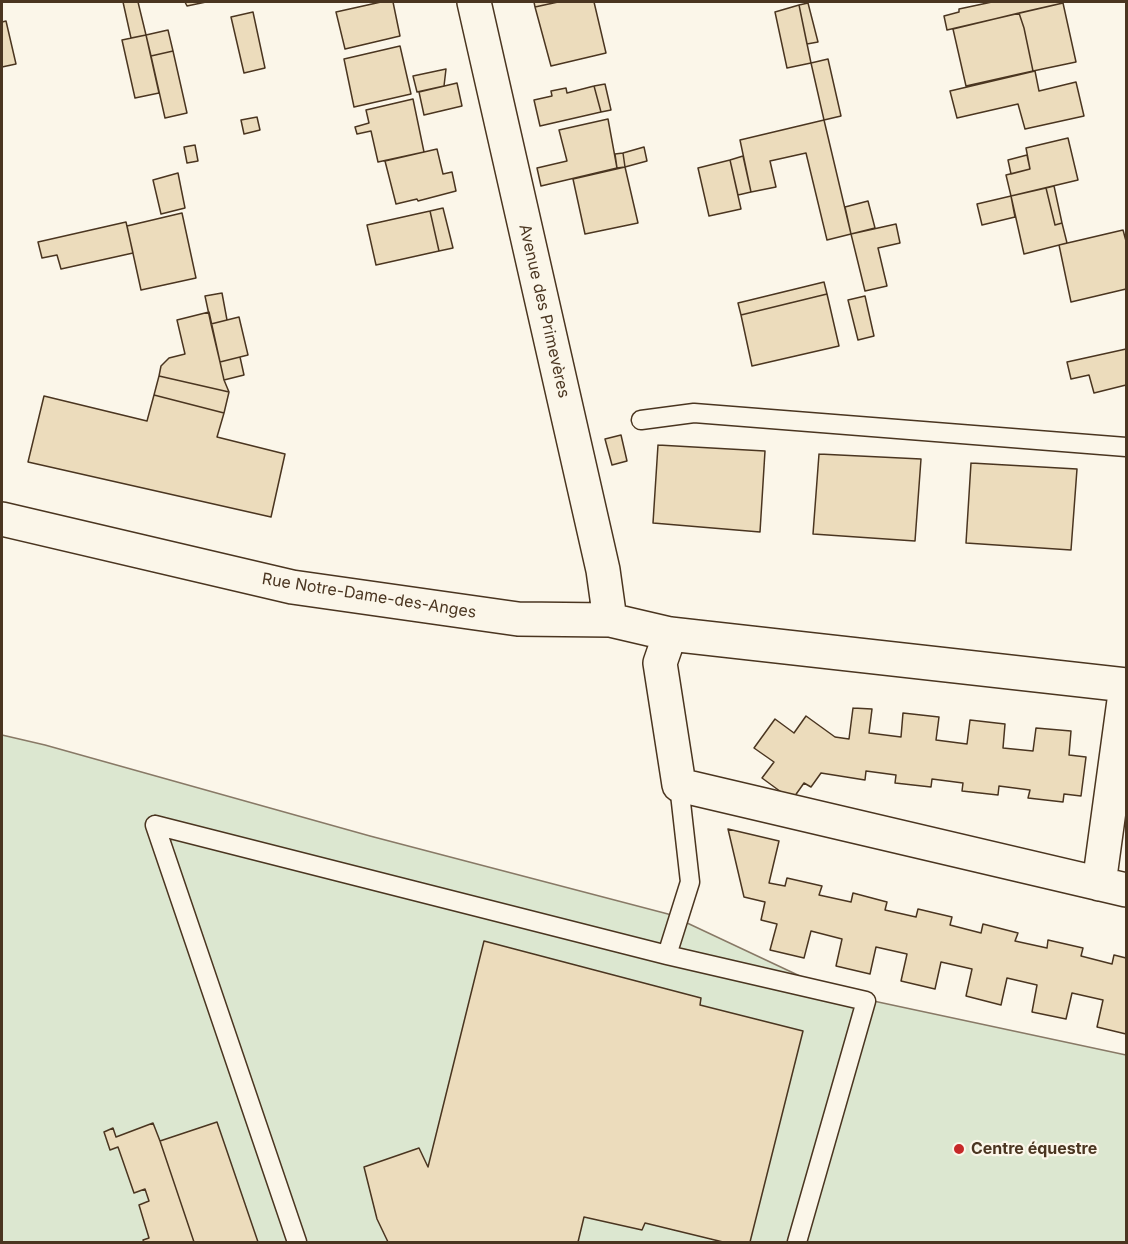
<!DOCTYPE html>
<html>
<head>
<meta charset="utf-8">
<style>
	body { margin:0 }
	#map { position:relative; width:1128px; height:1244px; overflow:hidden; background:#fbf6e9; font-family:Inter,sans-serif }
	canvas { display:block }
	.frame { position:absolute; inset:0; border:3px solid #4a3520; pointer-events:none }
</style>
</head>
<body>
<div id="map">
<canvas width="1128" height="1244"></canvas>
<div class="frame"></div>
</div>
<script>
const context = document.querySelector('canvas').getContext('2d');
context.lineJoin = 'round';
function paint(path, color) {
  context.fillStyle = color;
  context.fill(path, 'evenodd');
}
function toPath(rows) {
  const path = new Path2D();
  for (const r of rows) {
    path.moveTo(r[0], r[1]);
    for (let i = 2; i < r.length; i += 2) path.lineTo(r[i], r[i + 1]);
  }
  return path;
}
function trace(path, color, width, dash) {
  context.strokeStyle = color;
  context.lineWidth = width;
  context.lineCap = dash ? 'butt' : 'round';
  context.setLineDash(dash || []);
  context.stroke(path);
}
function write(font, color, halo, rows, align = 'center') {
  context.font = font + ' Inter,sans-serif';
  context.lineWidth = 4.5;
  context.setLineDash([]);
  context.textBaseline = 'middle';
  context.strokeStyle = halo;
  context.fillStyle = color;
  for (const [text, x, y, turn = 0] of rows) {
    context.save();
    context.translate(x, y);
    context.rotate((+turn || 0) * Math.PI / 180);
    context.textAlign = isNaN(turn) ? turn : align;
    if (halo) context.strokeText(text, 0, 0);
    context.fillText(text, 0, 0);
    context.restore();
  }
}
const green = toPath([
	[2,735,45,745,370,836,668,914,836,993,1126,1055,1126,1242,2,1242,2,735]
]);
const building = toPath([
	[123,2,138,2,146,35,131,38,123,2],
	[185,2,206,2,187,6,185,2],
	[381,2,393,2,400,36,345,49,336,12,381,2],
	[534,2,558,2,535,7,534,2],
	[558,2,594,2,606,53,551,66,535,7,558,2],
	[992,2,1063,2,1063,3,947,30,944,16,959,12,959,9,992,2],
	[808,3,818,42,807,44,799,5,808,3],
	[1063,3,1076,62,1033,71,1024,28,1019,13,1063,3],
	[799,5,811,63,787,68,775,12,799,5],
	[253,12,265,68,244,73,231,17,253,12],
	[1019,13,1024,28,1033,71,966,86,953,29,1019,13],
	[6,21,16,64,2,67,2,22,6,21],
	[168,30,173,51,151,56,146,35,168,30],
	[146,35,159,93,135,98,122,40,146,35],
	[400,46,411,94,354,107,344,59,400,46],
	[173,51,187,113,165,118,151,56,173,51],
	[828,59,841,116,824,120,811,63,828,59],
	[446,69,444,86,417,92,413,76,446,69],
	[1035,71,1039,91,1076,82,1084,116,1025,129,1018,104,957,118,950,91,1035,71],
	[457,83,462,106,424,115,419,92,457,83],
	[605,84,611,110,601,112,594,86,605,84],
	[594,86,601,112,540,126,534,100,552,96,551,91,566,88,567,93,594,86],
	[413,99,424,152,378,162,371,131,357,134,355,127,369,123,366,110,413,99],
	[257,117,260,130,244,134,241,120,257,117],
	[608,119,617,168,541,186,537,168,567,161,559,130,608,119],
	[824,120,851,234,827,240,806,153,770,161,776,187,751,192,740,140,824,120],
	[1068,138,1078,180,1011,196,1006,175,1030,169,1026,148,1068,138],
	[195,145,198,161,187,163,184,147,195,145],
	[644,147,647,161,625,167,623,153,644,147],
	[437,149,443,174,452,172,456,191,418,201,417,199,396,204,385,161,437,149],
	[623,153,625,167,617,168,615,154,623,153],
	[1027,155,1030,169,1011,174,1008,160,1027,155],
	[743,156,751,192,738,195,730,160,743,156],
	[730,160,741,209,709,216,698,168,730,160],
	[625,167,638,223,585,234,573,179,625,167],
	[178,173,185,208,161,214,153,180,178,173],
	[1054,186,1062,223,1055,225,1046,188,1054,186],
	[1046,188,1055,225,1062,223,1067,243,1024,254,1011,196,1046,188],
	[1011,196,1015,217,982,225,977,204,1011,196],
	[868,201,875,228,851,234,845,207,868,201],
	[443,208,453,248,439,251,430,211,443,208],
	[430,211,439,251,376,265,367,225,430,211],
	[182,213,196,278,141,290,127,226,182,213],
	[126,222,133,253,61,269,57,255,42,258,38,242,126,222],
	[896,224,900,243,878,248,887,286,865,291,851,234,896,224],
	[1123,230,1126,241,1126,289,1071,302,1059,245,1123,230],
	[824,282,827,294,741,315,738,303,824,282],
	[222,293,227,320,211,324,205,296,222,293],
	[827,294,839,346,752,366,741,315,827,294],
	[865,296,874,336,858,340,848,300,865,296],
	[209,312,224,380,229,392,159,376,161,366,169,358,185,354,177,320,209,312],
	[239,317,248,355,220,362,211,324,239,317],
	[1126,349,1126,385,1094,393,1089,375,1071,379,1067,362,1126,349],
	[240,357,244,375,224,380,220,362,240,357],
	[159,376,229,392,224,413,154,395,159,376],
	[154,395,224,413,217,437,285,454,271,517,28,462,44,396,147,421,154,395],
	[621,435,627,461,612,465,605,439,621,435],
	[658,445,765,451,760,532,653,523,658,445],
	[819,454,921,459,915,541,813,534,819,454],
	[971,463,1077,469,1071,550,966,543,971,463],
	[853,708,872,709,869,733,901,737,903,713,939,717,936,740,967,744,970,720,1005,724,1003,748,1033,751,1036,728,1071,731,1069,755,1086,757,1081,796,1064,794,1063,802,1028,798,1030,790,999,786,998,795,962,791,963,783,932,779,931,787,895,783,896,775,866,771,865,780,821,773,811,787,804,783,792,800,762,778,774,762,754,748,775,719,794,733,806,716,835,737,849,739,853,708],
	[728,829,779,841,769,883,785,886,787,878,822,886,819,895,851,902,853,893,887,902,885,910,916,917,918,909,952,917,950,925,981,933,983,924,1018,933,1015,941,1047,948,1048,940,1083,948,1081,956,1112,964,1114,955,1126,958,1126,1034,1097,1027,1103,1000,1072,993,1066,1019,1032,1012,1037,985,1007,978,1001,1005,966,996,972,969,941,962,935,989,901,981,907,954,876,947,870,974,836,966,842,939,811,931,804,958,770,950,777,924,761,920,765,902,744,897,728,829],
	[484,941,701,998,700,1005,803,1031,750,1242,723,1242,645,1223,642,1230,584,1217,578,1242,388,1242,377,1219,364,1167,419,1148,428,1167,484,941],
	[217,1122,258,1242,194,1242,160,1141,217,1122],
	[153,1123,160,1141,194,1242,144,1242,143,1240,149,1238,139,1205,149,1201,145,1189,134,1193,118,1147,110,1150,104,1132,113,1128,116,1137,153,1123]
]);
const service = toPath([
	[641,420,694,413,1126,447],
	[155,825,667,955,866,1001,797,1242],
	[155,825,297,1242],
	[667,955,690,882,679,785]
]);
const minor = toPath([
	[474,2,603,570,610,620],
	[2,519,292,587,518,619,610,620,670,634,1126,685],
	[670,634,660,663,679,785,1126,890],
	[1099,884,1126,686]
]);
const markers = [
	[959,1149,6,"#c62828"]
];
const streetNames = [
	["Avenue des Primevères",544,311,77],
	["Rue Notre-Dame-des-Anges",369,596,9]
];
const poiNames = [
	["Centre équestre",971,1149]
];
paint(green, '#dce7d0');
trace(green, '#887966', 1.5);
paint(building, '#ecdcbc');
trace(building, '#4a3520', 1.5);
trace(service, '#4a3520', 21);
trace(minor, '#4a3520', 36);
trace(service, '#fbf6e9', 18);
trace(minor, '#fbf6e9', 33);
for (const [x, y, r, color] of markers) {
  const dot = new Path2D();
  dot.arc(x, y, r, 0, 2 * Math.PI);
  context.fillStyle = color;
  context.fill(dot);
  trace(dot, '#fbf6e9', 2);
}
write('16px', '#4a3520', '#fbf6e9', streetNames);
write('bold 16px', '#4a3520', '#fbf6e9', poiNames, 'left');
</script>
</body>
</html>
